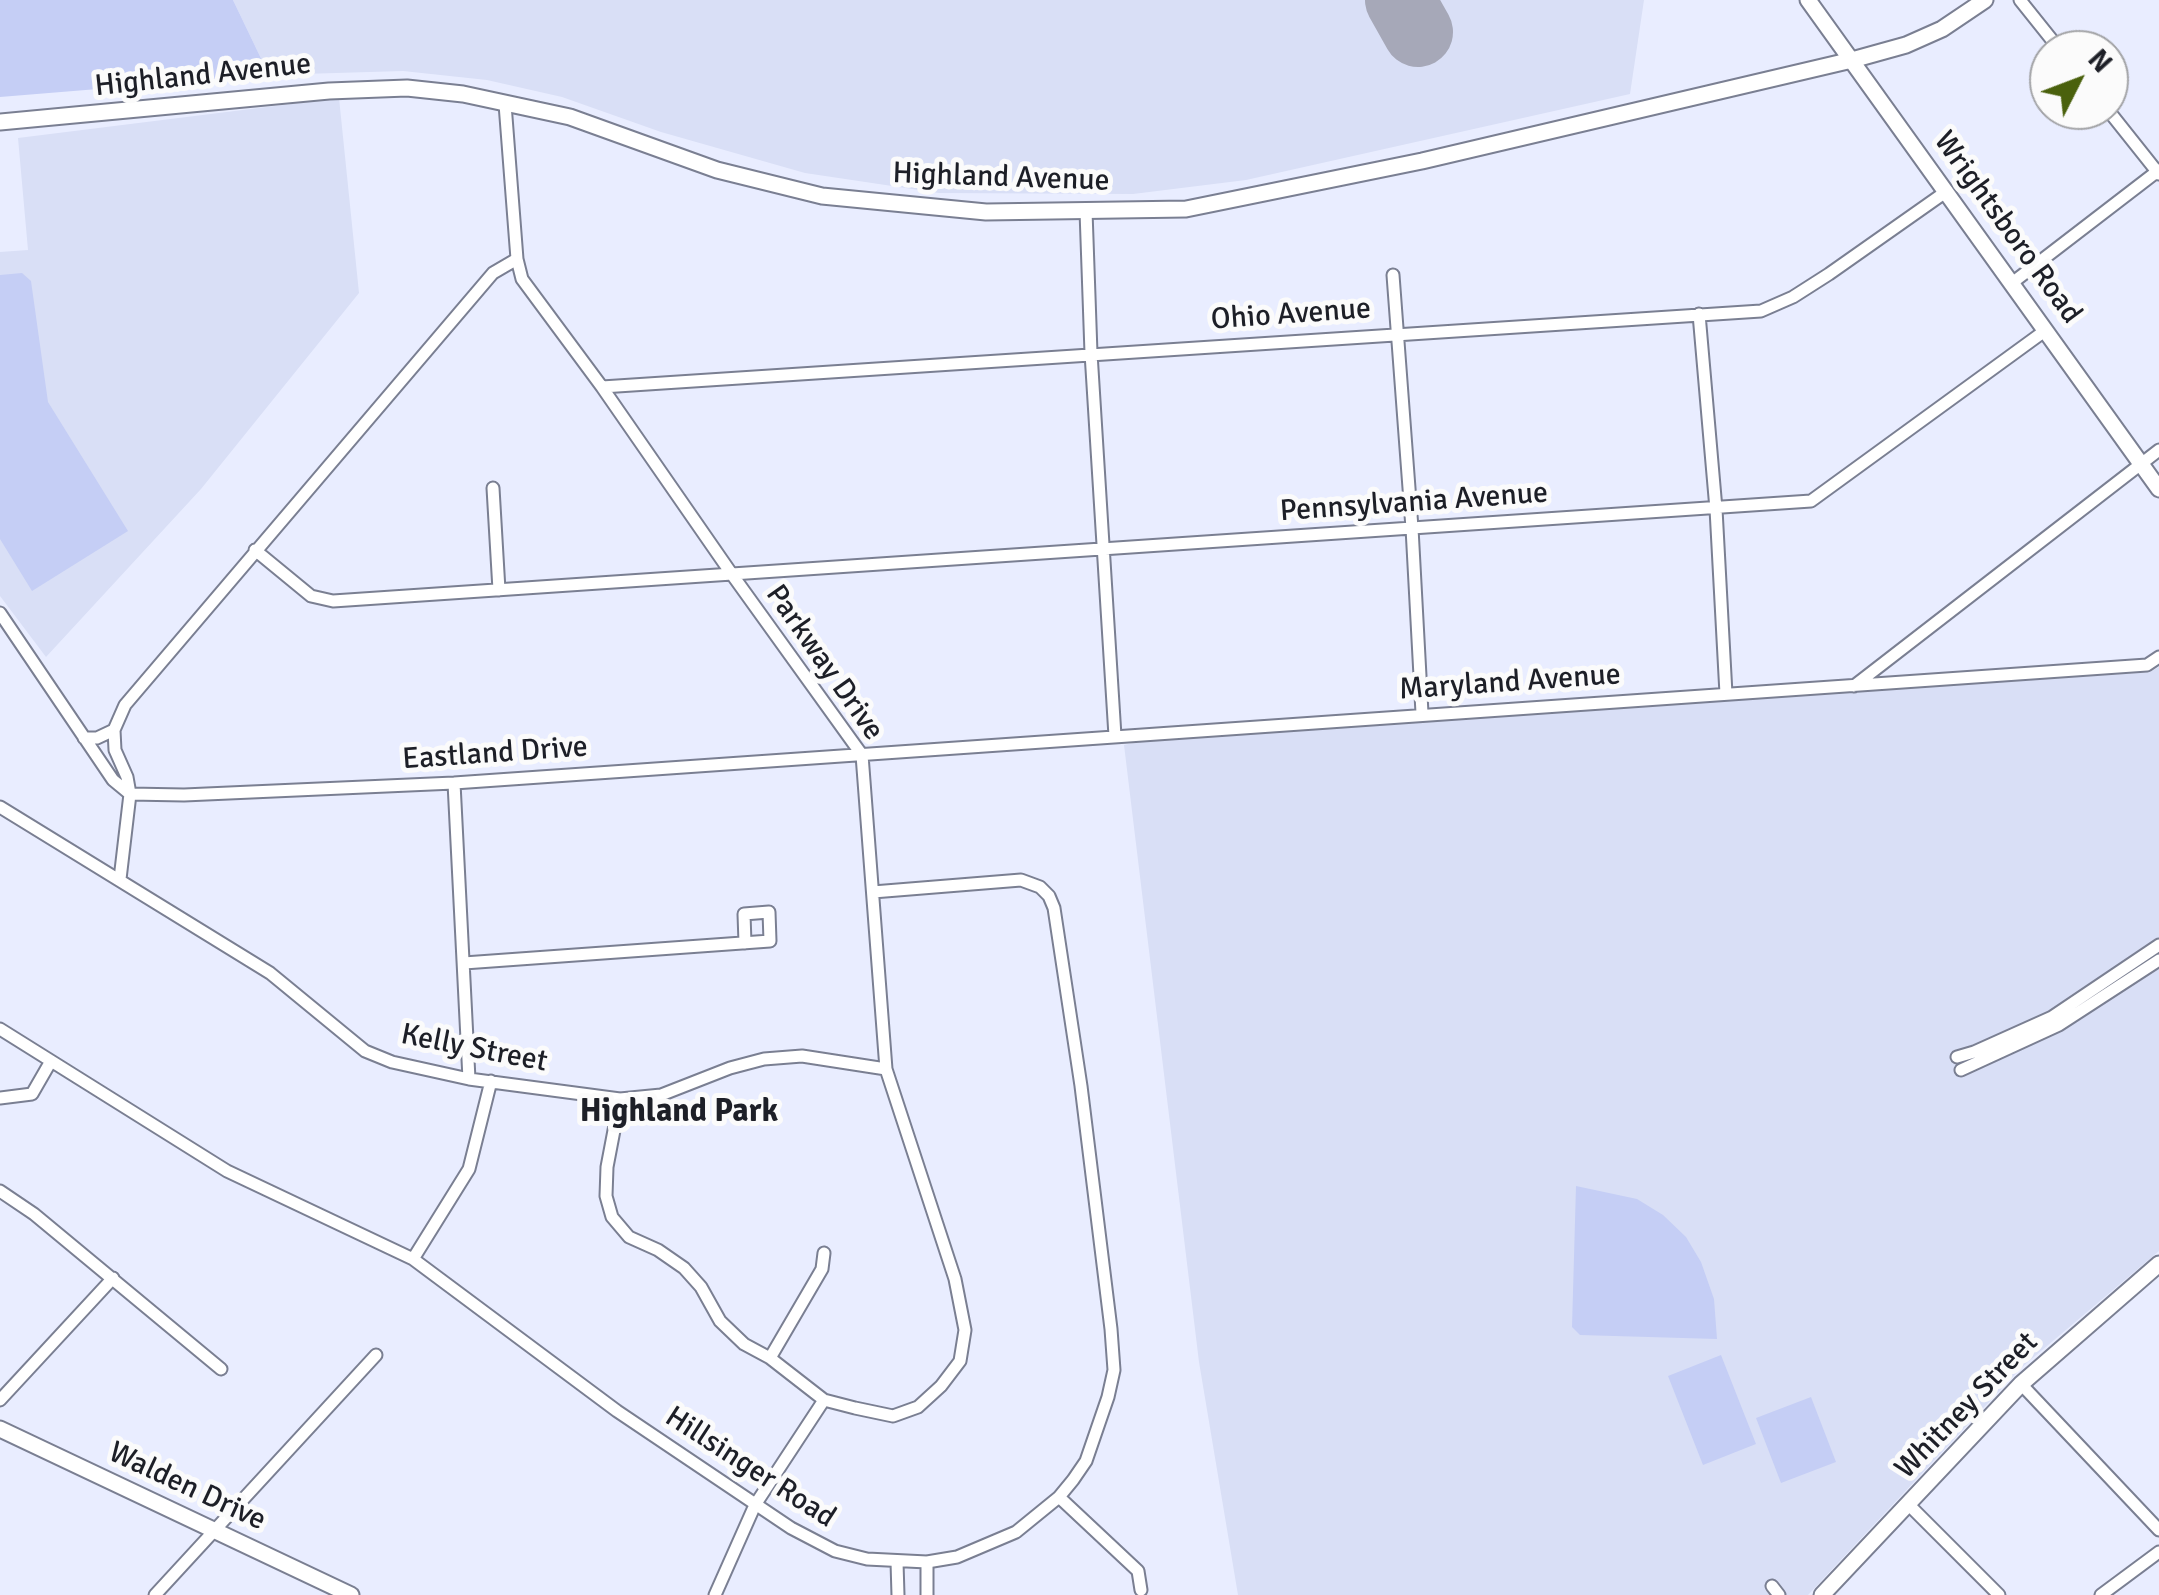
<!DOCTYPE html>
<html>
<head>
<meta charset="utf-8">
<style>
	body { margin:0 }
	#map { position:relative; width:2159px; height:1595px; overflow:hidden; background:#e9edff; font-family:Signika,sans-serif }
	canvas { display:block }
	.north { position:absolute; left:2029px; top:30px; width:100px; height:100px; box-sizing:border-box; background:#fbfbfb; border:2px solid #a2a3a6; border-radius:50%; rotate:48deg; font-size:28px; font-weight:700; line-height:40px; text-align:center; color:#1d1f27 }
	.north::after { content:''; display:block; margin:auto; width:35px; height:45px; background:#4a610d; clip-path:polygon(50% 0,100% 100%,50% 72%,0 100%) }
</style>
</head>
<body>
<div id="map">
<canvas width="2159" height="1595"></canvas>
<div class="north">N</div>
</div>
<script>
const context = document.querySelector('canvas').getContext('2d');
context.lineJoin = 'round';
function paint(path, color) {
  context.fillStyle = color;
  context.fill(path, 'evenodd');
}
function toPath(rows) {
  const path = new Path2D();
  for (const r of rows) {
    path.moveTo(r[0], r[1]);
    for (let i = 2; i < r.length; i += 2) path.lineTo(r[i], r[i + 1]);
  }
  return path;
}
function trace(path, color, width, dash) {
  context.strokeStyle = color;
  context.lineWidth = width;
  context.lineCap = dash ? 'butt' : 'round';
  context.setLineDash(dash || []);
  context.stroke(path);
}
function write(font, color, halo, rows, align = 'center') {
  context.font = font + ' Signika,sans-serif';
  context.lineWidth = 10;
  context.setLineDash([]);
  context.textBaseline = 'middle';
  context.strokeStyle = halo;
  context.fillStyle = color;
  for (const [text, x, y, turn = 0] of rows) {
    context.save();
    context.translate(x, y);
    context.rotate((+turn || 0) * Math.PI / 180);
    context.textAlign = isNaN(turn) ? turn : align;
    if (halo) context.strokeText(text, 0, 0);
    context.fillText(text, 0, 0);
    context.restore();
  }
}
const built = toPath([
	[233,0,1644,0,1630,94,1246,180,1133,194,939,193,805,173,661,132,562,97,487,80,403,71,269,75],
	[339,98,359,293,201,489,46,657,0,596,0,252,28,250,18,138],
	[2159,667,2159,1251,2021,1368,1808,1595,1238,1595,1199,1362,1124,745,1146,740,2150,672]
]);
const green = toPath([
	[0,0,233,0,269,75,0,97],
	[22,273,31,281,48,402,128,531,32,591,0,539,0,275],
	[1576,1186,1637,1199,1663,1215,1686,1237,1701,1262,1714,1299,1717,1339,1580,1335,1572,1327],
	[1721,1355,1756,1444,1703,1465,1668,1376],
	[1811,1397,1836,1462,1781,1483,1756,1418]
]);
const runway = toPath([
	[1400,0,1418,32]
]);
const street = toPath([
	[2020,0,2060,50],
	[505,104,517,259,522,279,602,387,731,573,862,755,886,1069,955,1279,965,1330,960,1361,941,1386,918,1407,893,1416,855,1408,824,1400,770,1358,744,1344,720,1321,701,1287,684,1268,658,1250,629,1237,612,1217,606,1196,607,1167,620,1099],
	[2108,110,2159,174],
	[1086,211,1091,353,1115,736],
	[517,259,493,273,125,705,114,730,115,750,127,777,130,794,184,795,454,783,2147,665,2159,657],
	[1393,275,1412,528,1422,713],
	[2012,283,2159,170],
	[1699,314,1716,509,1726,694],
	[602,387,1761,311,1793,297,1829,274,1947,191],
	[493,488,499,590],
	[255,550,311,596,333,601,1811,501,2046,330],
	[0,613,113,780,130,794,120,879],
	[1854,686,2159,450],
	[84,738,97,738,114,730],
	[454,783,469,1079],
	[0,807,270,973,365,1051,392,1062,469,1079,620,1099,661,1095,730,1068,764,1059,802,1056,886,1069],
	[464,963,770,941,769,912,744,914,745,943],
	[0,1029,227,1171,413,1259,617,1411,791,1528,835,1551,867,1559,927,1562,957,1557,1016,1532,1059,1497,1073,1480,1086,1461,1108,1397,1114,1370,1111,1329,1081,1086,1054,908,1049,896,1040,887,1021,880,873,892],
	[1957,1057,1974,1052,2052,1017,2159,945],
	[1961,1070,2059,1025,2159,960],
	[0,1098,32,1094,51,1061],
	[0,1191,34,1214,221,1369],
	[413,1259,469,1169,491,1081],
	[770,1358,822,1269,824,1253],
	[2021,1384,2159,1530],
	[0,1400,113,1278],
	[1059,1497,1138,1571,1141,1590],
	[1909,1505,1999,1595],
	[897,1562,898,1595],
	[927,1562,927,1595],
	[1772,1586,1779,1595],
	[155,1595,376,1355],
	[715,1595,755,1505,824,1400],
	[2101,1595,2159,1552]
]);
const secondary = toPath([
	[1808,0,2159,489],
	[0,122,329,91,407,88,463,94,570,117,717,170,822,196,986,212,1186,209,1422,161,1852,60,1906,45,1942,29,1985,0],
	[0,1429,351,1595],
	[1822,1595,2021,1384,2159,1264]
]);
const streetNames = [
	["Highland Avenue",203,76,-6],
	["Highland Avenue",1001,178,2],
	["Wrightsboro Road",2007,228,54],
	["Ohio Avenue",1291,315,-4],
	["Pennsylvania Avenue",1414,503,-4],
	["Parkway Drive",824,663,55],
	["Maryland Avenue",1510,683,-4],
	["Eastland Drive",495,754,-4],
	["Kelly Street",474,1049,11],
	["Whitney Street",1967,1406,-46],
	["Hillsinger Road",750,1468,33],
	["Walden Drive",187,1487,25]
];
const neighbourhoodNames = [
	["Highland Park",679,1113]
];
paint(built, '#d9dff6');
paint(green, '#c5cef5');
trace(runway, '#a6a8b8', 70);
trace(street, '#7a7f92', 15);
trace(secondary, '#7a7f92', 19);
trace(street, '#fff', 11);
trace(secondary, '#fff', 15);
write('30px', '#1d1f27', '#fbfbfb', streetNames);
write('bold 32px', '#1d1f27', '#fbfbfb', neighbourhoodNames);
</script>
</body>
</html>
